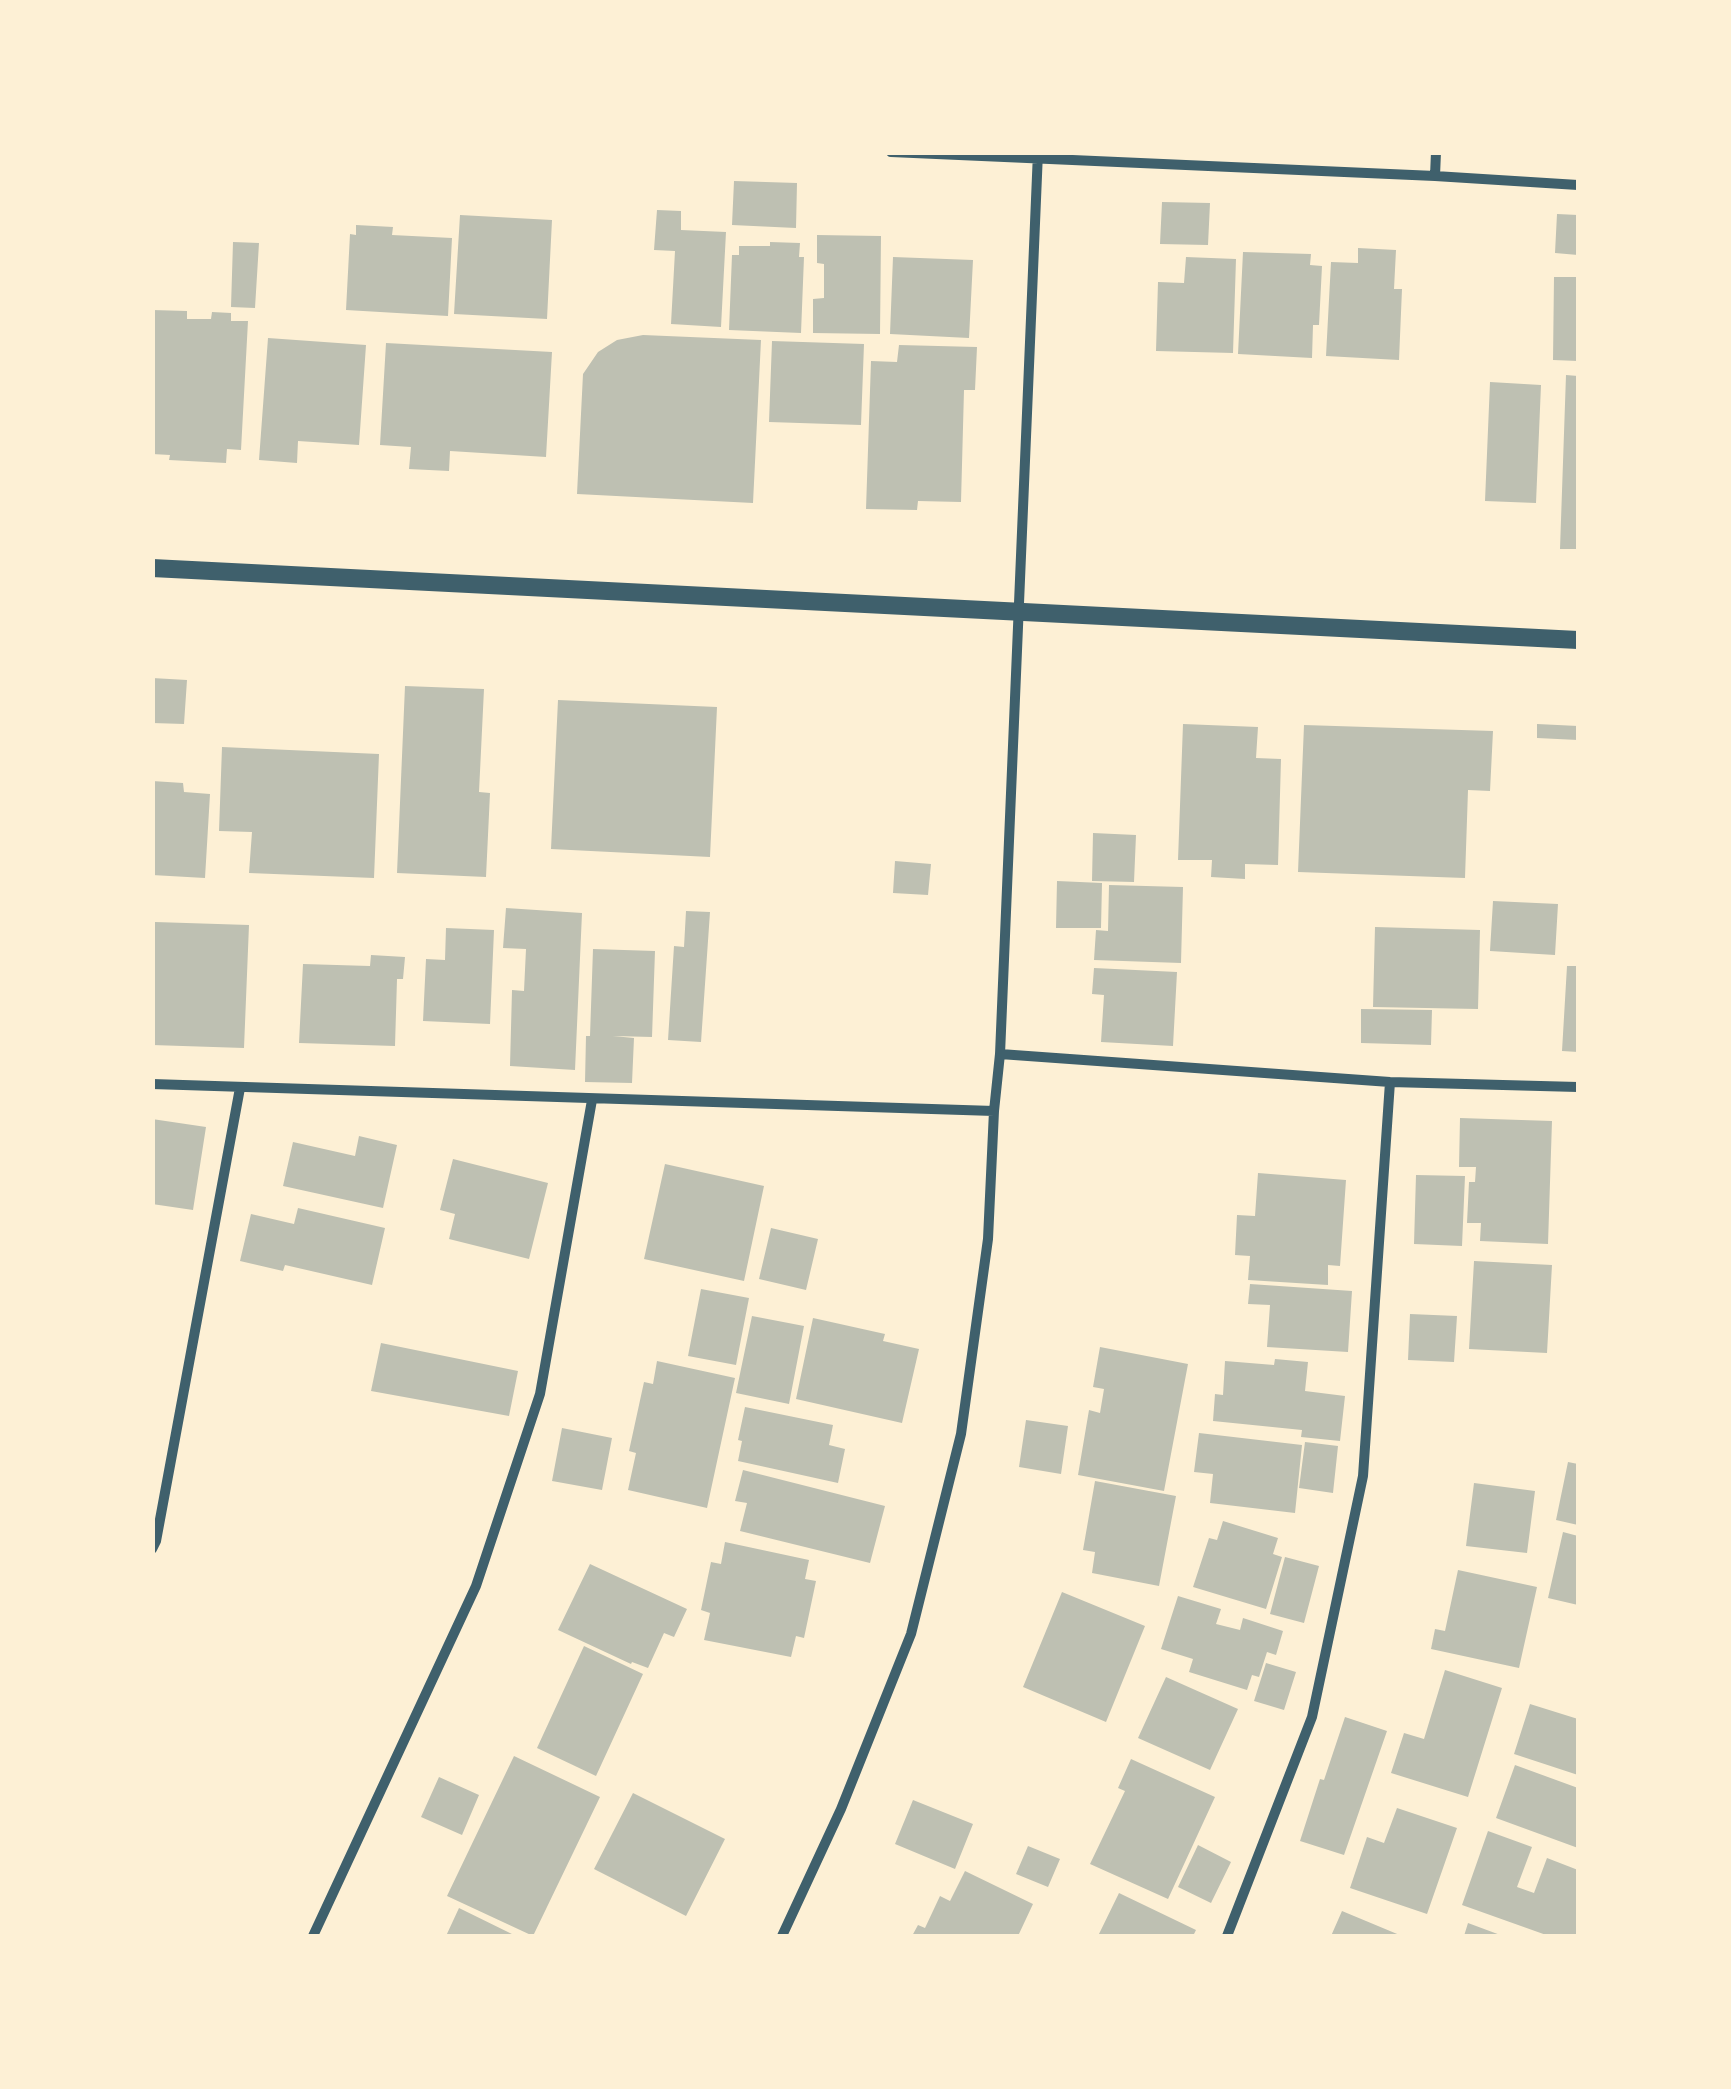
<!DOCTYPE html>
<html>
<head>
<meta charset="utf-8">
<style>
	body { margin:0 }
	#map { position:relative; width:1731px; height:2089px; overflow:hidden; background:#fdf0d5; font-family:Poppins,sans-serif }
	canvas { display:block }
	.frame { position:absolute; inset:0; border:155px solid #fdf0d5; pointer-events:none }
</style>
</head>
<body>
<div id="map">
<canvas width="1731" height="2089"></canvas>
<div class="frame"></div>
</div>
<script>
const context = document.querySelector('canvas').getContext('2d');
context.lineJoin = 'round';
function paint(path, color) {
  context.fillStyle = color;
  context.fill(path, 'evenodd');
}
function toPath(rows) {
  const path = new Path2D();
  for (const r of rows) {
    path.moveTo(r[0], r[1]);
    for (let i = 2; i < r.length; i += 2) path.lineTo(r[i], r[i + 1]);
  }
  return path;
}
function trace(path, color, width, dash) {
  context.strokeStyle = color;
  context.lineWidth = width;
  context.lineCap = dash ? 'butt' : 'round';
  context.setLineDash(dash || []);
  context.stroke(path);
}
const building = toPath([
	[734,181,797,183,796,228,732,225],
	[1162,202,1210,203,1208,245,1160,244],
	[657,210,681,211,681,230,726,232,721,327,671,324,675,251,654,250],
	[1557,214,1578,215,1578,255,1555,253],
	[460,215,552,220,547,319,454,314],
	[356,225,393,227,392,235,452,238,448,316,346,310,350,234,356,235],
	[817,235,881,236,880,334,813,333,813,299,824,298,824,264,817,263],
	[233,242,259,243,255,308,231,307],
	[770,242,800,243,799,257,804,257,801,333,729,330,732,255,739,255,739,246,770,246],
	[1358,248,1396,250,1394,289,1402,289,1399,360,1326,356,1331,262,1358,263],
	[1243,252,1311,254,1310,265,1322,266,1319,325,1313,325,1312,358,1238,354],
	[893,257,973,260,969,338,890,334],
	[1186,257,1236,259,1233,353,1156,351,1158,282,1184,283],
	[1554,277,1578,277,1578,361,1553,360],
	[152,310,187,311,187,319,211,319,212,312,231,313,231,321,248,321,241,450,227,449,226,463,169,460,170,455,152,454],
	[643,335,761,340,753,503,577,494,583,374,598,352,617,340],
	[268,338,366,345,359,445,298,441,297,463,259,460],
	[772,341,864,344,861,425,769,422],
	[386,343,552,352,546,457,450,451,449,471,409,469,411,447,380,445],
	[899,345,977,347,975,390,964,390,961,502,918,501,917,510,866,509,871,361,897,362],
	[1566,375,1578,376,1578,549,1560,549],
	[1490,382,1541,385,1536,503,1485,501],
	[152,678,187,680,184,724,152,723],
	[405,686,484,689,479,792,490,793,486,877,397,873],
	[558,700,717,707,710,857,551,849],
	[1183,724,1258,727,1256,758,1281,759,1278,865,1245,864,1245,879,1211,877,1212,860,1178,860],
	[1537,724,1578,726,1578,740,1537,738],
	[1304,725,1493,731,1490,791,1468,790,1465,878,1298,872],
	[222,747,379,754,374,878,249,873,252,832,219,831],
	[152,781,183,783,184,792,210,794,205,878,152,875],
	[1093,833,1136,835,1134,882,1092,881],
	[895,861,931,864,928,895,893,893],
	[1057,881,1102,883,1101,928,1056,928],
	[1109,885,1183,887,1181,963,1094,960,1096,930,1108,931],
	[1493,901,1558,904,1555,955,1490,951],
	[506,908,582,913,575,1070,510,1066,512,990,524,991,526,949,503,948],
	[686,911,710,912,701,1042,668,1040,674,946,684,947],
	[155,922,249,925,244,1048,152,1045],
	[1375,927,1480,930,1478,1009,1373,1007],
	[446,928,494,930,490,1024,423,1021,426,959,445,960],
	[593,949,655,951,652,1037,613,1036,634,1038,632,1083,585,1082,586,1036,590,1036],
	[371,955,405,957,403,979,397,979,395,1046,299,1043,303,964,370,966],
	[1567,966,1578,966,1578,1052,1562,1051],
	[1094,968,1177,972,1173,1046,1101,1042,1104,995,1092,994],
	[1361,1009,1432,1010,1431,1045,1361,1043],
	[1460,1118,1552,1121,1548,1244,1480,1241,1481,1223,1467,1223,1469,1182,1475,1182,1476,1167,1459,1167],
	[152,1119,206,1127,193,1210,152,1204],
	[359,1136,397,1145,383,1208,283,1186,293,1142,355,1156],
	[453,1159,548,1183,529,1259,449,1239,455,1214,440,1210],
	[665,1164,764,1186,744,1281,644,1259],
	[1258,1173,1346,1180,1340,1266,1328,1265,1328,1285,1248,1280,1250,1256,1235,1255,1237,1215,1255,1216],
	[1416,1175,1465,1176,1462,1246,1414,1244],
	[298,1208,385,1228,372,1285,285,1265,283,1271,240,1261,251,1214,294,1224],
	[771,1228,818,1239,806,1290,759,1279],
	[1474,1261,1552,1265,1547,1353,1469,1349],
	[1250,1284,1352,1291,1348,1352,1267,1347,1270,1305,1248,1304],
	[701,1289,749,1298,736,1365,688,1356],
	[1410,1314,1457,1316,1454,1362,1408,1360],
	[752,1316,804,1326,789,1404,736,1393],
	[813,1318,885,1334,883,1341,919,1349,902,1423,796,1399],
	[381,1343,518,1371,509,1416,371,1391],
	[1100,1347,1188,1364,1164,1491,1078,1475,1089,1410,1100,1413,1104,1389,1093,1387],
	[1275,1359,1308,1362,1305,1391,1345,1396,1340,1441,1301,1437,1302,1430,1213,1421,1215,1394,1223,1395,1225,1361,1274,1365],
	[657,1361,735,1378,707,1508,628,1490,636,1453,629,1451,644,1382,653,1384],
	[745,1407,833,1425,829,1445,845,1449,838,1483,738,1461,742,1441,738,1440],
	[1026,1420,1068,1426,1061,1474,1019,1467],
	[562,1428,612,1438,602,1490,552,1481],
	[1199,1433,1302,1445,1295,1513,1210,1503,1213,1474,1194,1472],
	[1305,1442,1338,1446,1333,1493,1299,1488],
	[1568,1462,1578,1464,1578,1525,1556,1520],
	[743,1470,885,1506,870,1563,740,1531,747,1503,735,1501],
	[1095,1481,1176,1496,1159,1586,1092,1573,1095,1552,1083,1550],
	[1474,1483,1535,1491,1527,1553,1466,1546],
	[1223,1521,1278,1538,1273,1554,1282,1557,1266,1609,1193,1587,1209,1538,1217,1540],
	[1563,1532,1578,1536,1578,1605,1548,1598],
	[725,1542,809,1560,805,1579,816,1581,804,1638,796,1636,791,1657,704,1640,710,1613,701,1610,711,1562,721,1564],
	[1285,1557,1319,1566,1304,1623,1270,1614],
	[590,1564,687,1609,674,1637,664,1633,648,1668,632,1662,631,1664,558,1630],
	[1458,1570,1537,1587,1519,1668,1431,1649,1435,1629,1445,1631],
	[1062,1592,1145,1626,1106,1722,1023,1687],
	[1178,1596,1221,1609,1216,1624,1240,1630,1243,1618,1283,1631,1276,1655,1267,1652,1259,1677,1252,1675,1247,1690,1189,1672,1193,1659,1161,1649],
	[584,1646,643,1674,596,1776,537,1748],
	[1266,1663,1296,1672,1284,1710,1254,1701],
	[1445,1670,1502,1688,1468,1797,1391,1773,1404,1733,1424,1739],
	[1166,1677,1238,1709,1210,1770,1138,1738],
	[1530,1704,1578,1719,1578,1775,1514,1754],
	[1345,1717,1387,1731,1344,1855,1300,1841,1320,1779,1324,1780],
	[514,1756,600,1797,533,1936,447,1896],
	[1131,1759,1215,1797,1168,1899,1090,1864,1125,1791,1118,1788],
	[1515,1765,1578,1788,1578,1848,1496,1818],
	[439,1777,479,1795,462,1835,421,1817],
	[633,1793,725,1839,686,1916,594,1869],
	[913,1800,973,1824,955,1869,895,1844],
	[1397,1808,1457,1828,1427,1914,1350,1888,1367,1837,1384,1843],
	[1488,1831,1532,1847,1517,1887,1534,1893,1547,1858,1578,1870,1578,1936,1549,1936,1462,1905],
	[1198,1845,1231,1862,1211,1903,1178,1887],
	[1028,1846,1060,1859,1048,1887,1016,1874],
	[965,1871,1033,1904,1018,1936,912,1936,918,1925,925,1928,940,1896,950,1901],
	[1119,1893,1196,1930,1193,1936,1098,1936],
	[459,1908,516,1936,446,1936],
	[1342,1911,1402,1936,1331,1936],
	[1468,1923,1503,1936,1464,1936]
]);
const minor = toPath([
	[891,152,1435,176,1578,185],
	[1435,176,1436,152],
	[1000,1054,1390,1082,1578,1087],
	[152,1084,994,1111],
	[152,1549,156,1541,240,1088],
	[313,1936,476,1586,540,1394,592,1100],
	[782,1936,841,1809,911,1634,961,1434,988,1239,994,1111,1000,1054,1038,152],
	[1227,1936,1312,1717,1363,1476,1390,1082]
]);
const tertiary = toPath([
	[152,568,1578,640]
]);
paint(building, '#bec0b2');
trace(minor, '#3f606c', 10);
trace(tertiary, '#3f606c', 18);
</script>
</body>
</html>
